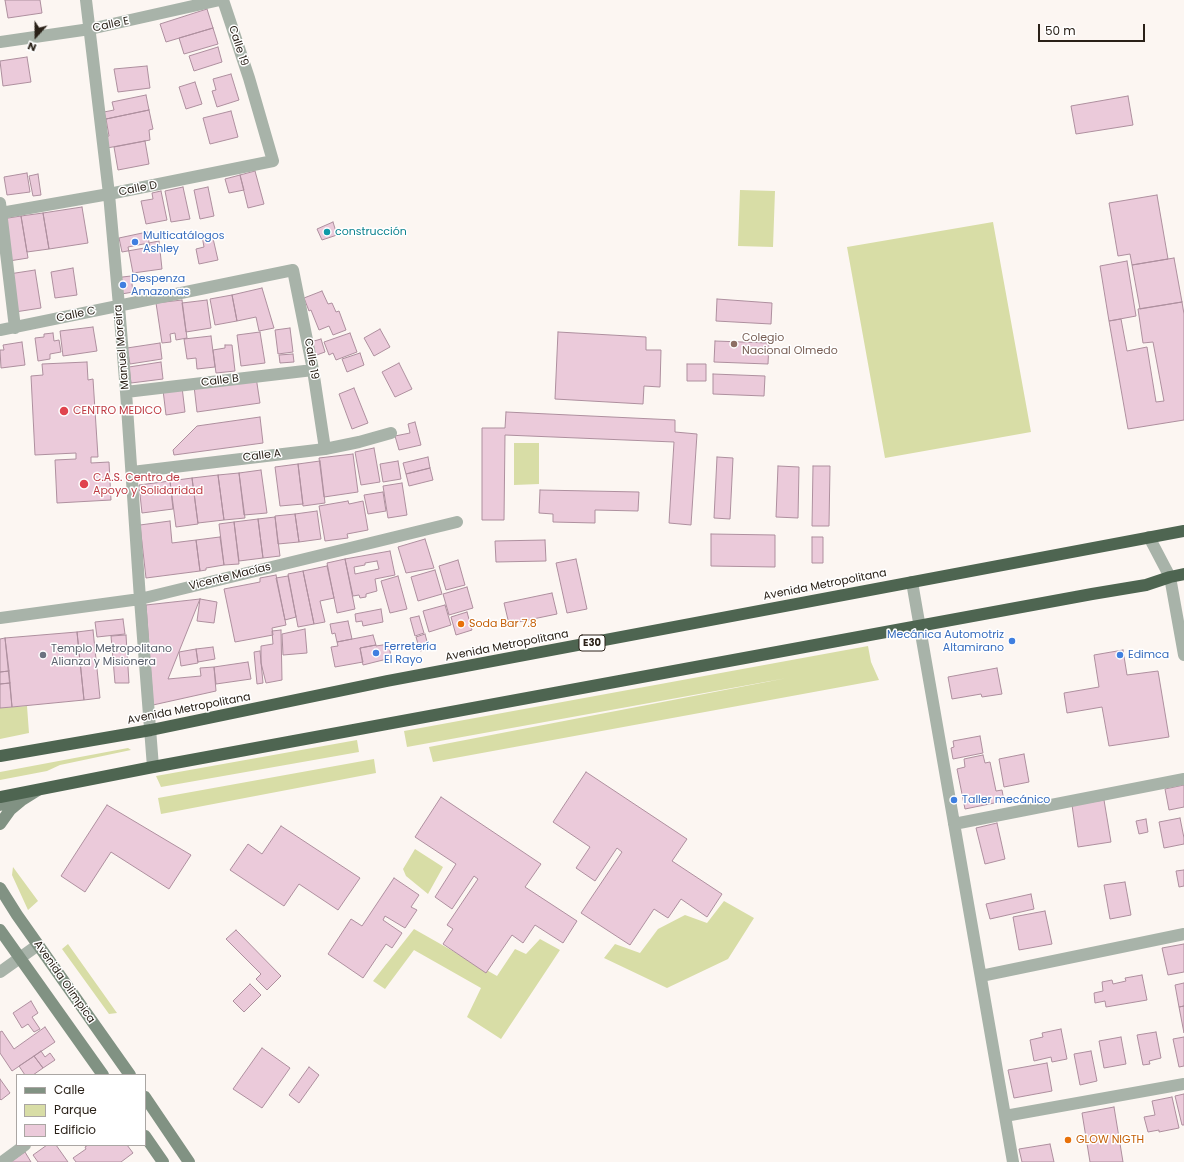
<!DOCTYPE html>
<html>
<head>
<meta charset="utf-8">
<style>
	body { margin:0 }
	#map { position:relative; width:1184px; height:1162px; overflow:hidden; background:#fcf6f2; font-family:Poppins,sans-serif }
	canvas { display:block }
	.legend { position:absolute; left:16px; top:1074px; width:130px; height:72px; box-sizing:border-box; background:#fff; border:1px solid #aaa6a3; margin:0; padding:5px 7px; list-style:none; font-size:12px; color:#2a2118 }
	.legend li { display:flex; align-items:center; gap:8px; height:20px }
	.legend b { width:20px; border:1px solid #aaa6a3 }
	.north { position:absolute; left:16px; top:16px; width:40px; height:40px; -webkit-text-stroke:3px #fff; paint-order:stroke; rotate:201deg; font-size:11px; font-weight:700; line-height:16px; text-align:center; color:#2a2118 }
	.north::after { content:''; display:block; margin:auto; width:14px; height:18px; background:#2a2118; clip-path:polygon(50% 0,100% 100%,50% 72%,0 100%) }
	.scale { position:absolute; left:1038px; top:24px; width:107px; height:18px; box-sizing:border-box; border:2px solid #2a2118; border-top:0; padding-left:5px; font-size:12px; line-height:14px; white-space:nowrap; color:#2a2118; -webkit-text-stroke:3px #fff; paint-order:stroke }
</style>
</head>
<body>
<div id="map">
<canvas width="1184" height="1162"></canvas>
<ul class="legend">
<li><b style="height:5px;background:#819283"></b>Calle</li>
<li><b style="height:11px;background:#d8dda6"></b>Parque</li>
<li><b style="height:11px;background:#ebcada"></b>Edificio</li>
</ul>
<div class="north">N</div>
<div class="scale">50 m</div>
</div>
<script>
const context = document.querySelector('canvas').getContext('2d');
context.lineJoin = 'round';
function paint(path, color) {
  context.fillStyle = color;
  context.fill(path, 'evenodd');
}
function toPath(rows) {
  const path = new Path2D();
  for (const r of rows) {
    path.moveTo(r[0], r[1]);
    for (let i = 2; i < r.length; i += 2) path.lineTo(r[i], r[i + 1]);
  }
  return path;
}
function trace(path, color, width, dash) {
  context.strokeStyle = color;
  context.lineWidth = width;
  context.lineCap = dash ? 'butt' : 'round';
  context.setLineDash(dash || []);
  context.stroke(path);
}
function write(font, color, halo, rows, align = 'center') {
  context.font = font + ' Poppins,sans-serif';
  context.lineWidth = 3;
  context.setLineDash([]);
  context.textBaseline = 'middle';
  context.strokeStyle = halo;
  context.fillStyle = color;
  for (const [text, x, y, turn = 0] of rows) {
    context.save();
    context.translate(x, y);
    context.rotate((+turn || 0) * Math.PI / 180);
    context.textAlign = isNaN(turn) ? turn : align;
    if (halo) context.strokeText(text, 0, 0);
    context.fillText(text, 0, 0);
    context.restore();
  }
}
const green = toPath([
	[740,190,775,191,773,247,738,246],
	[993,222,1031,432,885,458,847,247],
	[514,443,539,443,539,484,514,485],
	[868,646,871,662,879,680,433,762,429,747,787,678,407,747,404,731],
	[27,706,29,733,0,739,0,708],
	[357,740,359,752,161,787,156,776],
	[128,748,131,750,60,765,47,771,0,780,0,772],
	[374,759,376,773,161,814,158,798],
	[415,849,443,867,428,894,406,876,403,869],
	[13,867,38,901,28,910,12,875],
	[724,901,754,918,728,959,667,988,604,958,615,944,640,953,658,929,685,915,707,923],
	[414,929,497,976,515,949,526,954,540,939,560,950,501,1039,467,1017,481,988,414,950,385,989,373,981],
	[68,944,117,1013,109,1014,62,949]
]);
const building = toPath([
	[5,0,40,0,42,13,8,18,5,0],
	[207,9,213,28,166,42,160,24,207,9],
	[213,28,218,44,184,54,179,38,213,28],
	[218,47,222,62,194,71,189,56,218,47],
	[27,57,31,82,3,86,0,61,27,57],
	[147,66,150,88,118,92,114,69,147,66],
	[231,74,239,100,217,107,212,91,216,90,213,79,231,74],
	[195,82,202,104,186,109,179,87,195,82],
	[146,95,149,110,106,119,104,112,114,110,112,102,146,95],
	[1128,96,1133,125,1076,134,1071,106,1128,96],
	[149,110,153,129,149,130,150,140,107,148,105,137,109,136,106,119,149,110],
	[231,111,238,137,210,144,203,118,231,111],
	[145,141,149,164,118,170,114,147,145,141],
	[255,171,264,204,248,208,240,175,255,171],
	[27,173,30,192,7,195,4,177,27,173],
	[38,174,41,195,33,196,29,176,38,174],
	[240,175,244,190,229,193,225,179,240,175],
	[183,187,190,219,171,222,165,191,183,187],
	[208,187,214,216,200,219,194,190,208,187],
	[161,191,167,220,146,224,141,201,153,199,152,193,161,191],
	[1157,195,1168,259,1132,265,1130,254,1118,256,1109,203,1157,195],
	[82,207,88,243,49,249,43,213,82,207],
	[43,213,49,249,27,252,21,216,43,213],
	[21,216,28,258,9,261,2,219,21,216],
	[333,222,337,235,322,240,317,229,333,222],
	[147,232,150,247,122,252,119,238,147,232],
	[212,234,218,260,199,264,196,249,204,247,202,236,212,234],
	[159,241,162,269,133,273,128,247,159,241],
	[1174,258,1182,302,1140,309,1132,265,1174,258],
	[1127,261,1136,316,1109,321,1100,266,1127,261],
	[73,268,77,295,55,298,51,272,73,268],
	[35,270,41,308,15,312,9,274,35,270],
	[131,276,133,292,116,295,114,278,131,276],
	[262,288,274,328,259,331,256,317,237,321,232,295,262,288],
	[322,291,328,304,332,303,336,312,339,311,346,330,333,335,329,326,319,330,311,310,309,311,304,298,322,291],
	[232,295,237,321,215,325,210,299,232,295],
	[717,299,772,303,771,324,716,321,717,299],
	[182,300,187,338,176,340,175,333,170,334,171,342,162,343,156,303,182,300],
	[207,300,211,328,186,332,182,303,207,300],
	[1182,302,1184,314,1184,420,1128,429,1109,321,1121,319,1127,351,1147,347,1156,402,1164,401,1153,342,1143,343,1138,309,1182,302],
	[93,327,97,351,63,356,60,331,93,327],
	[290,328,293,352,278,354,275,330,290,328],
	[380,329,390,347,374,356,364,338,380,329],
	[260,332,265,363,241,366,237,335,260,332],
	[558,332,646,337,646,350,661,350,660,387,644,386,643,404,555,399,558,332],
	[53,333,54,341,59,340,61,352,50,354,50,359,38,361,35,338,44,337,44,334,53,333],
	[350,333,357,352,336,360,333,353,329,355,324,342,350,333],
	[211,336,215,367,197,369,196,358,187,359,184,339,211,336],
	[321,339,325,352,311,357,307,343,321,339],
	[715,341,769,343,768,364,714,362,715,341],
	[22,342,25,365,1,368,0,350,4,350,3,345,22,342],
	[160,343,162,359,130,364,127,348,160,343],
	[225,345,232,345,235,371,216,373,213,350,225,348,225,345],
	[360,353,364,365,347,372,342,359,360,353],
	[293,354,294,362,280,363,279,355,293,354],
	[87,362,88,380,93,379,98,457,91,457,91,463,109,462,111,500,57,503,55,460,76,459,76,453,35,455,31,376,43,375,42,364,87,362],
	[161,362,163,379,131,383,129,367,161,362],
	[399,363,412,389,395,397,382,372,399,363],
	[687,364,706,364,706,381,687,381,687,364],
	[713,374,765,376,764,396,713,394,713,374],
	[256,377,260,403,197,412,194,386,256,377],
	[182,387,185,412,166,415,163,390,182,387],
	[354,388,368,423,352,429,339,394,354,388],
	[506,412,675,420,675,432,697,434,691,525,669,523,674,442,505,435,504,520,482,520,482,428,505,428,506,412],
	[260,417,263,443,174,455,173,450,197,426,260,417],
	[415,422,421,445,399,450,395,436,410,433,408,424,415,422],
	[374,448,380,482,361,485,355,452,374,448],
	[353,454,358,492,324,497,319,458,353,454],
	[428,457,430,468,406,474,403,463,428,457],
	[717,457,733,458,730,519,714,518,717,457],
	[320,461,325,503,303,506,298,464,320,461],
	[398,461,401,479,383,482,380,464,398,461],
	[298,464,303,504,280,506,275,467,298,464],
	[778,466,799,467,798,518,776,517,778,466],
	[813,466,830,466,829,526,812,526,813,466],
	[430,468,433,480,409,486,406,474,430,468],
	[261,470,267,513,244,515,239,473,261,470],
	[239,473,245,518,224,520,218,475,239,473],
	[218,475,224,520,198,523,192,478,218,475],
	[192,478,198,524,176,527,170,481,192,478],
	[170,481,173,509,142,513,139,485,170,481],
	[402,483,407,515,388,518,383,486,402,483],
	[540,490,639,492,638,511,595,510,595,523,553,522,553,514,539,513,540,490],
	[383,492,386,511,368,514,364,495,383,492],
	[348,501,349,504,363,501,368,530,347,534,348,538,325,541,319,506,348,501],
	[317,511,321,539,299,542,295,514,317,511],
	[295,514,299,542,278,544,275,516,295,514],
	[275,517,280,556,263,558,258,519,275,517],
	[258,519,263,558,239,561,234,522,258,519],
	[170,521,172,543,196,540,200,571,146,578,140,525,170,521],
	[234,522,239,564,224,565,219,524,234,522],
	[711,534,775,535,775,567,711,566,711,534],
	[220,537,224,565,206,568,206,570,200,571,196,540,220,537],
	[812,537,823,537,823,563,812,563,812,537],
	[425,539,434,568,406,573,398,547,425,539],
	[545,540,546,561,496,562,495,541,545,540],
	[390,551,395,575,375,579,377,591,366,594,366,597,360,598,359,595,353,596,345,559,390,551],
	[377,561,379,569,355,574,354,567,365,565,365,563,377,561],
	[345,559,355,609,337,613,327,563,345,559],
	[576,559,587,609,567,613,556,563,576,559],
	[458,560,465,585,446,590,439,566,458,560],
	[327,566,334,598,320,601,325,622,314,624,303,571,327,566],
	[435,570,442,594,418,601,411,577,435,570],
	[303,571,314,624,298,627,288,574,303,571],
	[276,575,286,625,272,628,273,635,235,642,224,589,260,582,260,578,276,575],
	[288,576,296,617,285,620,276,578,288,576],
	[398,576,407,609,390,613,381,581,398,576],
	[467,587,473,608,449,615,443,594,467,587],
	[552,593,557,614,509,624,504,603,552,593],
	[200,599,217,602,214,623,197,621,200,599],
	[200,599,168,679,201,676,200,668,214,667,216,691,153,705,146,605,200,599],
	[445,605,451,625,429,632,423,611,445,605],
	[381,609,383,622,363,626,362,621,356,622,355,614,381,609],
	[467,612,472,630,456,635,451,617,467,612],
	[419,616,424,633,415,636,410,618,419,616],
	[123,619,125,634,97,637,95,622,123,619],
	[348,621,352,639,337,642,335,633,332,634,330,624,348,621],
	[305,629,307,653,283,655,282,634,305,629],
	[93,630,100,698,84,700,77,632,93,630],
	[281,630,282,680,266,683,261,663,261,646,273,644,272,631,281,630],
	[77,632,84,700,12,707,5,638,77,632],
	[425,634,429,649,420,651,416,637,425,634],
	[126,635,129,683,115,683,111,636,126,635],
	[373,635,376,645,360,648,363,662,335,667,331,647,338,646,337,642,373,635],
	[5,638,9,671,0,672,0,639,5,638],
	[389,644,391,658,363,665,360,648,376,645,376,646,389,644],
	[213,647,215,659,198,662,196,649,213,647],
	[196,649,198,663,181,666,179,652,196,649],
	[1123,650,1127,675,1158,671,1169,737,1109,746,1102,707,1067,713,1064,693,1099,687,1094,655,1123,650],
	[260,651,263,683,257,684,254,652,260,651],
	[248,662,251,679,216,684,214,667,248,662],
	[997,668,1002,694,982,697,981,694,952,699,948,677,997,668],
	[9,671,10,683,0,684,0,672,9,671],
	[10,683,12,707,0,708,0,684,10,683],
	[980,736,983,753,953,759,951,748,954,747,953,741,980,736],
	[1024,754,1029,782,1004,787,999,759,1024,754],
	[983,755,985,763,990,762,996,791,1002,790,1004,801,965,809,957,769,965,767,964,759,983,755],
	[586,772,687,839,672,861,722,894,707,917,681,899,668,918,654,909,630,945,581,913,622,852,617,848,595,881,576,868,590,847,553,822,586,772],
	[1184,785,1184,807,1169,810,1165,789,1184,785],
	[441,797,541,864,525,887,577,921,563,943,535,925,523,943,512,935,486,973,443,944,453,929,447,925,478,879,474,876,452,909,435,897,456,864,415,837,441,797],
	[1104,800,1111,842,1078,847,1072,805,1104,800],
	[107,805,191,855,169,889,111,852,85,892,61,876,107,805],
	[1180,818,1184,838,1184,844,1164,848,1159,822,1180,818],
	[1146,819,1148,832,1139,834,1136,821,1146,819],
	[997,823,1005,859,985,864,976,828,997,823],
	[281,826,360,878,338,910,299,884,284,906,230,870,248,844,262,854,281,826],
	[1184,870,1184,886,1179,887,1176,871,1184,870],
	[394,878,419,895,411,907,417,910,405,928,385,916,383,920,402,933,392,948,386,944,363,978,328,954,351,919,362,926,394,878],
	[1125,882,1131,915,1110,919,1104,885,1125,882],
	[1031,894,1034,909,990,919,986,904,1031,894],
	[1045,911,1052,944,1019,950,1013,917,1045,911],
	[236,930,281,976,267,990,256,979,261,974,226,939,236,930],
	[1184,944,1184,972,1168,975,1162,948,1184,944],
	[1142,975,1147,1000,1106,1007,1105,1001,1095,1003,1094,993,1103,991,1102,982,1112,980,1113,984,1126,981,1125,978,1142,975],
	[1184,983,1184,1006,1179,1007,1175,985,1184,983],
	[250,984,261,995,244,1012,233,1001,250,984],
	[31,1001,38,1013,32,1017,40,1029,34,1032,28,1024,22,1028,13,1013,31,1001],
	[1184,1006,1184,1033,1179,1007,1184,1006],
	[45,1027,55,1042,12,1071,0,1053,0,1032,2,1031,14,1049,45,1027],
	[1061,1029,1067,1059,1052,1062,1051,1057,1034,1061,1030,1040,1043,1037,1042,1033,1061,1029],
	[1156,1032,1161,1058,1149,1061,1150,1064,1143,1065,1137,1035,1156,1032],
	[1121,1037,1126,1064,1104,1068,1099,1041,1121,1037],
	[1184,1037,1184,1066,1179,1067,1173,1039,1184,1037],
	[262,1048,290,1068,262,1108,233,1089,262,1048],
	[41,1051,45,1057,50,1053,55,1060,43,1068,34,1056,41,1051],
	[1091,1051,1097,1081,1080,1085,1074,1054,1091,1051],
	[34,1056,43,1068,33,1075,25,1075,19,1066,34,1056],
	[1047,1063,1052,1091,1014,1098,1008,1070,1047,1063],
	[309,1067,319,1075,299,1103,289,1095,309,1067],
	[0,1079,10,1093,1,1100,0,1099,0,1079],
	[1184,1094,1184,1125,1182,1125,1175,1096,1184,1094],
	[1172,1097,1179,1128,1159,1132,1159,1130,1148,1132,1144,1117,1155,1115,1152,1101,1172,1097],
	[1114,1107,1123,1162,1090,1162,1082,1113,1114,1107],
	[1050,1144,1054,1162,1022,1162,1019,1149,1050,1144],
	[47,1145,56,1145,68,1162,38,1162,33,1155,47,1145],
	[88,1145,127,1145,133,1153,121,1162,76,1162,73,1158,86,1149,85,1147,88,1145],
	[25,1152,31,1162,10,1162,25,1152]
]);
const street = toPath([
	[86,0,109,194,119,306,126,392,140,599,153,767],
	[0,42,90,29,220,0],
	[0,203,15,328],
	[1,213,109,194,273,161,249,78,223,0],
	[0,330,293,270,313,370,325,449],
	[126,392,313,370],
	[132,472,325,449,359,442,391,433],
	[1149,537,1170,577,1184,655],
	[912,582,1013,1162],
	[0,618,140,599,457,522],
	[954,824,1184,779],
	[0,972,38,945],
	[981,976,1184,934],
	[1005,1116,1184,1084],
	[2,1162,25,1145]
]);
const secondary = toPath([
	[0,805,20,797],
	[0,824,10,810,22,800,38,790],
	[0,888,17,915,130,1075],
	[0,930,103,1075],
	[145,1097,189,1162],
	[145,1136,163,1162]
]);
const highway = toPath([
	[0,756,151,730,387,681,1184,531],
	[0,797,153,767,1092,594,1146,585,1170,577,1184,574]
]);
const markers = [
	[327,232,4,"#0f9aa8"],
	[135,242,4,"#3f7fe0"],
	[123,285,4,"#3f7fe0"],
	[734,344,4,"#8d6e63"],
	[64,411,5,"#e0444e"],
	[84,484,5,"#e0444e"],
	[461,624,4,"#e8710a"],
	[1012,641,4,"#3f7fe0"],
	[376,653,4,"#3f7fe0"],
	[43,655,4,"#6b7280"],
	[1120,655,4,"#3f7fe0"],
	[954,800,4,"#3f7fe0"],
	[1068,1140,4,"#e8710a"]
];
const shields = [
	[592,643,26]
];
const shieldNames = [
	["E30",592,643]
];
const streetNames = [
	["Calle E",111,25,-12],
	["Calle 19",238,46,72],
	["Calle D",138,189,-11],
	["Calle C",76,315,-12],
	["Manuel Moreira",122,347,-95],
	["Calle 19",311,359,80],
	["Calle B",220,381,-7],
	["Calle A",262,456,-7],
	["Vicente Macías",230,577,-14],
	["Avenida Metropolitana",825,585,-11],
	["Avenida Metropolitana",507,646,-11],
	["Avenida Metropolitana",189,709,-11],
	["Avenida Olimpica",64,982,55]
];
const cultureNames = [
	["construcción",335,232]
];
const shopNames = [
	["Multicatálogos",143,236],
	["Ashley",143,249],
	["Despenza",131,279],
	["Amazonas",131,292],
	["Mecánica Automotriz",1004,635,"right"],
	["Altamirano",1004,648,"right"],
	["Ferretería",384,647],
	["El Rayo",384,660],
	["Edimca",1128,655],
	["Taller mecánico",962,800]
];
const educationNames = [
	["Colegio",742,338],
	["Nacional Olmedo",742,351]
];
const healthNames = [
	["CENTRO MEDICO",73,411],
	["C.A.S. Centro de",93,478],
	["Apoyo y Solidaridad",93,491]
];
const foodNames = [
	["Soda Bar 7.8",469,624],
	["GLOW NIGTH",1076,1140]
];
const worshipNames = [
	["Templo Metropolitano",51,649],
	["Alianza y Misionera",51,662]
];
paint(green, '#d8dda6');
paint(building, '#ebcada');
trace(building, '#ae8f9e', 1);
trace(street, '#a8b3a9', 12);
trace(secondary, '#819283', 12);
trace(highway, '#4e6551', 12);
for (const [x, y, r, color] of markers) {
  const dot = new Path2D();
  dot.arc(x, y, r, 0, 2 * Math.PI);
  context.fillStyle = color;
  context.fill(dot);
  trace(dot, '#fff', 1.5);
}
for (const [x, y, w] of shields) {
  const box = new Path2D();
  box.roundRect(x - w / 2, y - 8, w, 16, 3);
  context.fillStyle = '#fff';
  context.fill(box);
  trace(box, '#2a2118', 1);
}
write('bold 10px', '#2a2118', null, shieldNames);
write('11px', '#2a2118', '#fff', streetNames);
write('11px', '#0d838f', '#fff', cultureNames, 'left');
write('11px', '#366cbe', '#fff', shopNames, 'left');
write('11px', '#785e54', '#fff', educationNames, 'left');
write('11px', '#be3a42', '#fff', healthNames, 'left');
write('11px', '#c56008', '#fff', foodNames, 'left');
write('11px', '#5b616d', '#fff', worshipNames, 'left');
</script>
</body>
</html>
